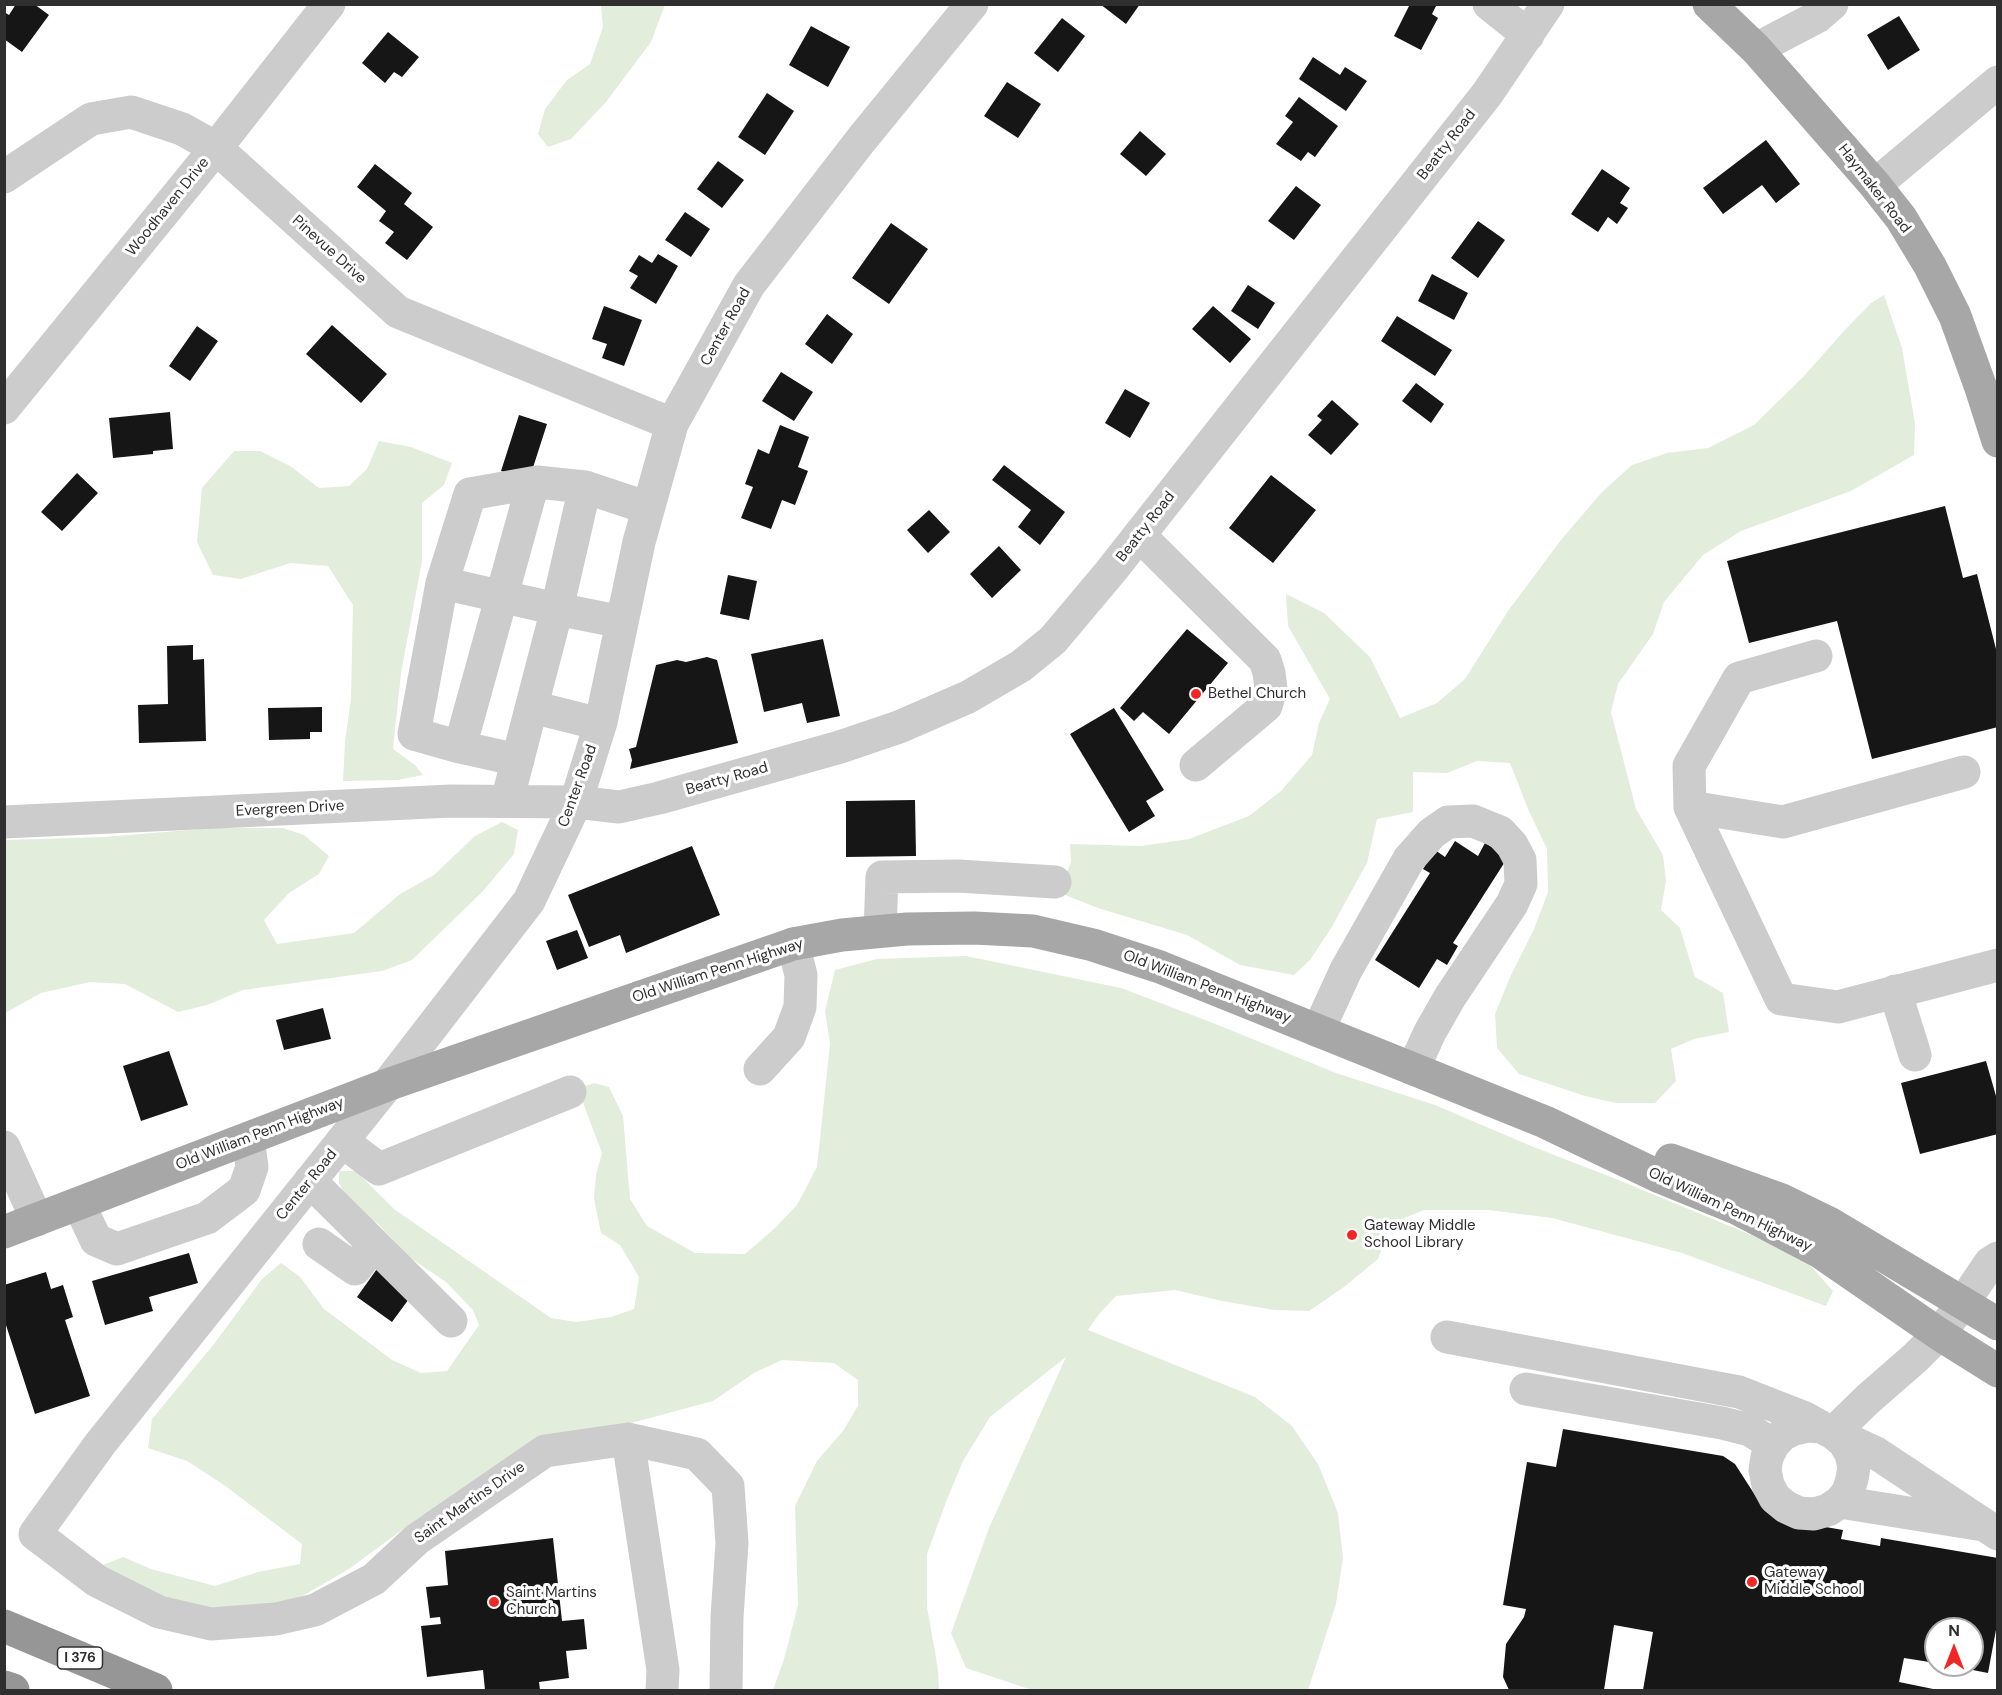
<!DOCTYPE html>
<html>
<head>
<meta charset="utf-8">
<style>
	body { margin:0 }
	#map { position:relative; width:2002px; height:1695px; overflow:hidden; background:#fff; font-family:"DM Sans",sans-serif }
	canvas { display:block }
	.frame { position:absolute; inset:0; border:6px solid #2f2f2f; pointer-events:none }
	.north { position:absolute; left:1924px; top:1617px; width:60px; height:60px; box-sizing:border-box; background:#fff; border:2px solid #acacac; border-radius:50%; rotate:0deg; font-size:16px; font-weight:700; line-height:24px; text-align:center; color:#2f2f2f }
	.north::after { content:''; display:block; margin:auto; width:21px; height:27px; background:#f22625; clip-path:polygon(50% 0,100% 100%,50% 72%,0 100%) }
</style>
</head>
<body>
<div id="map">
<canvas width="2002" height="1695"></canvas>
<div class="frame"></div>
<div class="north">N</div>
</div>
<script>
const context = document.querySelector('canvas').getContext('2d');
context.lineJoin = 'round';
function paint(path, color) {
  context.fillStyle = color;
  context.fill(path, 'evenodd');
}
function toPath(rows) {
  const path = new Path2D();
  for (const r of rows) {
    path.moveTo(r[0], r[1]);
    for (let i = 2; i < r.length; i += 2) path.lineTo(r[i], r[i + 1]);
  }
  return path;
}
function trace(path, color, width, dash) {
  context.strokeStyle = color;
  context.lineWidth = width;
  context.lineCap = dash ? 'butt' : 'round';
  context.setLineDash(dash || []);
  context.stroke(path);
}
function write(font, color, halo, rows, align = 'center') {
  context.font = font + ' "DM Sans",sans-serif';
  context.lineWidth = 6;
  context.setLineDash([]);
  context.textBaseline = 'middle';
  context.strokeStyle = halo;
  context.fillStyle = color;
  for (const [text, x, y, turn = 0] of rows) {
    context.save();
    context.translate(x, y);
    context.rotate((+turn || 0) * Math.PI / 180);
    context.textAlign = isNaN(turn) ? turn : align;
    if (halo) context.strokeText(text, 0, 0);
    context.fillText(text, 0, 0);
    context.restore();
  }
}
const green = toPath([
	[601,5,665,5,651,42,606,102,571,139,548,147,538,134,545,109,567,80,590,64,603,27],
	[1884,295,1902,348,1915,423,1914,455,1851,491,1741,531,1703,555,1664,602,1653,634,1618,684,1611,712,1636,809,1663,855,1666,881,1661,910,1680,928,1695,977,1723,993,1729,1032,1694,1039,1671,1049,1676,1081,1655,1103,1616,1103,1585,1096,1519,1074,1497,1048,1495,1014,1511,975,1534,929,1548,892,1547,849,1528,809,1510,763,1477,761,1447,773,1413,772,1413,812,1377,819,1367,863,1330,930,1310,960,1294,975,1240,965,1187,935,1098,908,1060,893,1071,862,1070,844,1141,846,1189,839,1249,816,1281,791,1312,755,1319,723,1330,699,1288,626,1286,594,1324,613,1370,657,1400,718,1437,703,1465,679,1508,611,1561,540,1602,492,1632,465,1667,453,1708,448,1754,425,1804,376,1844,331,1871,303],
	[379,441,411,447,452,463,444,485,422,503,422,561,401,673,393,749,415,765,423,775,398,780,343,781,345,742,351,698,353,605,328,566,290,563,241,579,213,575,197,542,202,488,234,451,260,451,290,466,319,488,349,486,367,469],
	[502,822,518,830,514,854,483,891,412,960,382,971,243,990,207,1005,178,1012,125,984,90,982,41,993,5,1013,5,840,104,837,213,828,283,828,304,835,329,856,319,874,289,893,264,920,277,944,354,933,400,894,434,875,475,836],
	[966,956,1121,988,1213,1023,1336,1073,1435,1105,1531,1146,1616,1179,1802,1256,1833,1291,1826,1306,1682,1253,1552,1218,1488,1210,1424,1210,1390,1224,1378,1259,1344,1287,1309,1311,1274,1310,1222,1301,1175,1290,1116,1296,1099,1314,1088,1330,1255,1397,1292,1426,1318,1464,1338,1513,1343,1558,1336,1604,1308,1690,1032,1690,966,1668,951,1633,989,1528,1066,1357,990,1417,963,1461,946,1502,927,1554,927,1607,938,1669,939,1690,773,1690,784,1659,798,1605,795,1506,817,1461,843,1431,858,1406,858,1380,834,1363,782,1360,754,1373,713,1401,572,1439,421,1516,349,1569,304,1595,262,1611,209,1607,155,1595,114,1580,103,1565,123,1557,151,1569,215,1586,258,1572,300,1564,302,1544,224,1485,187,1461,148,1448,152,1419,214,1344,262,1279,281,1263,300,1277,324,1309,392,1360,421,1373,447,1371,479,1325,473,1310,446,1282,409,1257,378,1224,349,1204,339,1183,339,1171,356,1171,394,1209,551,1318,576,1322,611,1317,634,1309,639,1277,620,1245,601,1233,594,1199,596,1175,602,1153,582,1100,582,1087,594,1083,609,1087,623,1116,630,1199,647,1226,695,1253,745,1254,774,1229,797,1205,817,1167,830,1044,825,1011,835,970,877,959]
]);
const building = toPath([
	[16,4,34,4,49,15,22,52,4,39,4,12,9,15],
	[1100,4,1140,4,1126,24],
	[1410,4,1437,4,1432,14,1438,18,1421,50,1394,36],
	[1899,16,1920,50,1888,70,1867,35],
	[1062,18,1085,36,1058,72,1034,53],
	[811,26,850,47,828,87,789,65],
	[388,32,419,57,402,77,394,72,385,83,362,63],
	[1313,57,1340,75,1345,67,1367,81,1346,111,1299,79],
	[1007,82,1041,104,1018,138,984,116],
	[767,93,794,111,765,155,738,137],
	[1299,97,1338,126,1315,157,1308,152,1301,161,1276,144,1293,122,1285,116],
	[1140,131,1166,154,1146,176,1120,154],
	[1766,140,1800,184,1776,203,1762,185,1723,214,1703,188],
	[718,161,744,180,722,208,697,189],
	[375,164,412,193,404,204,433,227,407,260,385,243,394,232,379,221,386,211,357,187],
	[1602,169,1630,188,1620,203,1628,208,1617,224,1608,217,1598,232,1571,214],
	[1296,186,1321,205,1294,240,1268,221],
	[685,212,710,229,691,257,665,240],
	[1478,221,1505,240,1478,278,1451,258],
	[891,223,928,249,889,304,852,278],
	[658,254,678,266,656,304,630,288,638,276,629,271,639,255,652,263],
	[1432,274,1468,293,1454,320,1418,301],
	[1248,285,1275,303,1258,329,1231,311],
	[604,306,642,320,624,366,602,358,607,344,592,339],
	[1213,306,1251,339,1230,363,1192,329],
	[827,314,853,334,832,364,805,344],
	[1397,316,1452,350,1435,376,1381,341],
	[332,325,387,374,361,403,306,354],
	[197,326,218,341,190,381,169,366],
	[781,372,813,392,794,421,762,401],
	[1416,383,1444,404,1431,423,1402,401],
	[1125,389,1150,403,1130,438,1105,423],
	[1332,400,1359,424,1331,455,1308,435,1322,420,1317,416],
	[170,412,173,449,153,451,153,454,113,458,109,418],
	[519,415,547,424,529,480,501,471],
	[780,425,809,437,798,467,808,471,795,505,782,500,771,529,741,518,753,487,745,484,758,449,769,454],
	[1004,465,1065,512,1040,545,1018,527,1031,510,992,480],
	[77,473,98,493,62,531,41,512],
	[1271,475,1316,510,1273,563,1229,528],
	[1945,506,1963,578,1977,574,1998,657,1998,727,1872,759,1837,621,1749,643,1727,561],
	[929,510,950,532,928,553,907,530],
	[999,546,1021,570,992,598,970,574],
	[728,575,757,581,749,620,720,614],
	[1187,629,1228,663,1169,734,1143,712,1134,721,1120,708],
	[823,639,840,716,807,723,802,703,764,712,751,654],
	[193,645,193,660,204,659,206,741,139,743,138,705,168,704,167,646],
	[707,657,717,660,738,743,630,769,632,760,629,749,636,747,656,665,677,660,686,662],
	[322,707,322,732,310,732,310,739,269,740,268,708],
	[1114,708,1164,790,1146,801,1155,816,1129,832,1070,734],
	[915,800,916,856,846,857,846,801],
	[1455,841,1478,856,1485,843,1508,857,1453,943,1458,946,1447,965,1437,959,1419,988,1375,960,1430,873,1423,869,1435,850,1445,857],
	[692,846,720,915,626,953,620,935,589,947,568,895],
	[577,930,588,958,557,970,546,941],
	[323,1008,331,1039,284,1050,276,1020],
	[169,1051,188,1105,141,1121,123,1066],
	[1986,1061,1998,1103,1998,1134,1920,1154,1901,1083],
	[189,1253,198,1283,149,1297,153,1311,105,1325,92,1281],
	[379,1266,414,1292,392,1322,357,1297],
	[46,1272,51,1289,63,1285,73,1317,65,1320,90,1396,35,1414,4,1319,4,1285],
	[1563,1429,1723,1456,1735,1464,1764,1509,1774,1518,1843,1530,1841,1539,1880,1546,1881,1538,1998,1558,1998,1619,1988,1673,1952,1666,1972,1665,1972,1629,1936,1629,1936,1663,1904,1658,1899,1682,1938,1690,1643,1690,1653,1632,1614,1625,1604,1690,1509,1690,1503,1677,1506,1644,1524,1617,1526,1609,1503,1605,1527,1462,1556,1467],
	[553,1538,562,1621,584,1619,587,1649,566,1651,569,1678,539,1682,540,1690,485,1690,483,1670,427,1677,421,1626,441,1624,440,1617,430,1618,426,1587,448,1585,445,1551]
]);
const minor = toPath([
	[1489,4,1528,35],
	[1756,49,1817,17,1832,4],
	[4,177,91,119,131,112,182,129,216,148,398,312,672,424],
	[1875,185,1998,82],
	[4,408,216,148,329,4],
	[533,483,460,747,414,734,442,583,470,494,537,482,585,487],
	[1139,535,1265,660,1269,673,1271,689,1266,706,1196,765],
	[442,583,557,609,585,487,648,508],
	[1816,656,1739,678,1689,766,1690,807,1781,999,1838,1007,1998,965],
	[532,707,600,724],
	[460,747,518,760],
	[507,801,557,609,622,622],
	[1690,807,1783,822,1964,772],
	[4,822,451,801,576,802,619,807,659,798,840,747,899,727,968,697,1021,666,1053,640,1111,571,1487,94,1548,4],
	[880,931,882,877,958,876,1055,882],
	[1895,991,1915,1055],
	[1318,1031,1346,970,1409,859,1432,833,1448,822,1473,821,1500,832,1512,845,1520,860,1521,884,1512,904,1450,997,1430,1032,1413,1069],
	[760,1069,789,1037,800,1007,801,975,793,944],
	[342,1141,379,1169,570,1092],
	[4,1147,37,1220],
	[310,1181,451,1321],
	[79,1204,96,1240,117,1249,207,1218,244,1190,252,1167,248,1139],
	[319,1244,355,1269,374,1245],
	[1447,1337,1739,1392,1803,1417,1821,1427],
	[1526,1389,1722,1423,1750,1430,1773,1445],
	[1833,1433,1844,1442,1851,1454,1854,1467,1852,1479,1848,1492,1840,1502,1828,1510,1814,1514,1799,1513,1786,1507,1775,1498,1768,1485,1765,1470,1767,1457,1773,1445,1782,1435,1794,1429,1808,1426,1821,1427,1833,1433,1876,1453,1998,1534],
	[1833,1433,1868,1399,1915,1358,1939,1334,1963,1303,1990,1263,1998,1258],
	[628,1439,663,1670,662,1690],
	[1840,1502,1977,1524],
	[726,1690,727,1617,732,1543,728,1486,697,1454,628,1439,545,1451,417,1539,374,1579,315,1610,276,1619,211,1624,159,1612,97,1581,35,1534,100,1444,387,1085,529,901,576,802,601,722,639,542,672,424,749,285,861,140,972,4]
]);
const major = toPath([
	[1709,4,1756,49,1875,185,1901,218,1930,266,1955,316,1981,388,1998,441],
	[1671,1160,1782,1200,1829,1223,1998,1324],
	[4,1232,387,1085,793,944,842,935,907,929,974,928,1033,931,1093,945,1160,967,1545,1122,1660,1177,1736,1208,1820,1252,1939,1334,1998,1371]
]);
const highway = toPath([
	[4,1626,156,1690],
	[4,1687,13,1690]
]);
const markers = [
	[1196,694,6,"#f22625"],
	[1352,1235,6,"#f22625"],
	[1752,1582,6,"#f22625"],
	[494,1602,6,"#f22625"]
];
const shields = [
	[80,1658,45]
];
const shieldNames = [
	["I 376",80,1658]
];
const streetNames = [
	["Beatty Road",1447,145,-52],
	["Haymaker Road",1874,189,52],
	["Woodhaven Drive",168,207,-51],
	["Pinevue Drive",329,250,42],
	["Center Road",726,327,-61],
	["Beatty Road",1146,527,-52],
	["Beatty Road",727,779,-16],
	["Center Road",578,786,-70],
	["Evergreen Drive",290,809,-3],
	["Old William Penn Highway",718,971,-18],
	["Old William Penn Highway",1207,987,21],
	["Old William Penn Highway",260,1134,-21],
	["Center Road",307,1185,-51],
	["Old William Penn Highway",1730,1210,25],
	["Saint Martins Drive",470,1503,-35]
];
const poiNames = [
	["Bethel Church",1208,694],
	["Gateway Middle",1364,1226],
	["School Library",1364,1243],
	["Gateway",1764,1573],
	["Middle School",1764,1590],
	["Saint Martins",506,1593],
	["Church",506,1610]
];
paint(green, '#e3eddb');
paint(building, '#161616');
trace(minor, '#ccc', 33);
trace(major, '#a7a7a7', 33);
trace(highway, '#969696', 33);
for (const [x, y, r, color] of markers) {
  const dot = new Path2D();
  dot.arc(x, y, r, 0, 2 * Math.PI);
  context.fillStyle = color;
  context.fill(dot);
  trace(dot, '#fff', 2);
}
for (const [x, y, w] of shields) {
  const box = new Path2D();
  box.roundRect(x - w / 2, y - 11, w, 22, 4.5);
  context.fillStyle = '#fff';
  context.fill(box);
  trace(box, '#2f2f2f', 1.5);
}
write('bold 14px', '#2f2f2f', null, shieldNames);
write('15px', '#2f2f2f', '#fff', streetNames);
write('15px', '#2f2f2f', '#fff', poiNames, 'left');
</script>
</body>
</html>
